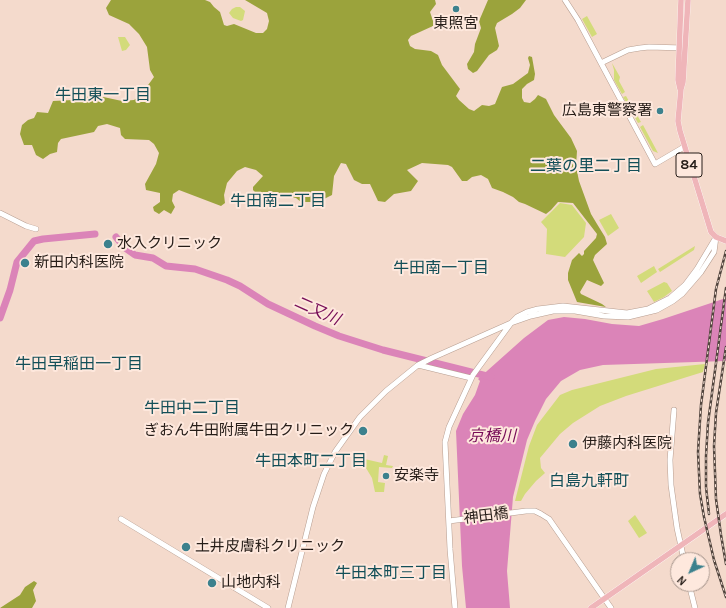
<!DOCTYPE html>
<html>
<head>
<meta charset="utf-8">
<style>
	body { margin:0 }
	#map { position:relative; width:726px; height:608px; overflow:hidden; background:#f4dacc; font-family:Karla,sans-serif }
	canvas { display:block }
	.north { position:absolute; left:670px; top:552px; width:40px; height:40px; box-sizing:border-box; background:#fee8dd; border:1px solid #a8978e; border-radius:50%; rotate:224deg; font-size:11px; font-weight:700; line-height:16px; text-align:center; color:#261d18 }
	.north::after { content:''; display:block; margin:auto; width:14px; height:18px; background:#3c818d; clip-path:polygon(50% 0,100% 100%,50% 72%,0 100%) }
</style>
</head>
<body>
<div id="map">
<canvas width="726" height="608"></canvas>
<div class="north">N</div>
</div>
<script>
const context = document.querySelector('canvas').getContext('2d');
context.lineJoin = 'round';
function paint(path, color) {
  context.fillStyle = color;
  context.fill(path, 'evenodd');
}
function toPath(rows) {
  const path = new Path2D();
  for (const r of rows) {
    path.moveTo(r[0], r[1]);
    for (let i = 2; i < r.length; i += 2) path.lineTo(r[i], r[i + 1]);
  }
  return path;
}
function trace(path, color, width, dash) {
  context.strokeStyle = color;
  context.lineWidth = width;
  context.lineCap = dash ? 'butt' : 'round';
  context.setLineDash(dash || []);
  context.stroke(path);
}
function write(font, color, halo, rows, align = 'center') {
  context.font = font + ' Karla,"Noto Sans JP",sans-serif';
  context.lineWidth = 4;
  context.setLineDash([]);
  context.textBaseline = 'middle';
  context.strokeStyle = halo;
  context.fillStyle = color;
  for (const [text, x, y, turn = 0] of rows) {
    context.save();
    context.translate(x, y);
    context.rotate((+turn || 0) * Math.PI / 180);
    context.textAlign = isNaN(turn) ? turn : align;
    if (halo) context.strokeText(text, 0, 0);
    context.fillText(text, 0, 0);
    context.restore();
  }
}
const green = toPath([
	[236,7,240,7,245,11,243,20,241,21,233,18,229,13,232,9],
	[587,16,597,34,592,37,582,19],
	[118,37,125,37,130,45,126,50,122,51],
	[612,63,620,77,619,81,625,92,622,94,614,80,614,70],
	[626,96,641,122,638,123,623,97],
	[643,125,658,153,653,151,640,127],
	[560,203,572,205,586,223,584,237,565,257,546,254,547,229,541,222],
	[611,214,619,228,608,236,599,220],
	[695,246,694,250,660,272,658,269],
	[654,266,657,272,641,283,637,276],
	[664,282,667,283,672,291,664,297,654,302,647,291],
	[705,364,703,372,626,396,600,406,573,423,560,434,540,458,541,468,545,473,536,481,525,494,521,501,515,501,529,446,537,425,560,395,572,390,656,369],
	[384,455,388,456,386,465,393,466,392,468,379,467,378,482,385,483,384,492,375,492,372,478,360,458,382,463],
	[635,515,647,533,639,538,628,521]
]);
const forest = toPath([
	[111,0,205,0,210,2,214,7,220,12,224,25,227,26,234,24,256,33,263,33,267,29,269,21,267,13,245,0,435,0,436,4,430,12,433,21,433,26,411,36,408,40,410,46,415,49,431,51,438,55,442,65,460,89,456,96,459,100,469,109,474,111,482,105,489,106,495,104,502,87,513,84,528,73,530,65,528,58,529,56,532,57,535,74,534,80,527,84,522,89,522,98,524,102,530,103,535,99,538,95,546,99,554,115,571,138,577,151,576,166,579,181,591,214,597,224,605,237,607,244,595,255,593,260,604,283,601,286,587,280,580,292,581,294,602,304,606,307,577,302,568,280,568,273,572,260,579,253,582,256,584,254,584,251,596,238,597,234,573,203,558,202,551,210,546,214,525,204,519,202,513,197,503,192,492,188,488,179,481,175,472,177,467,181,462,181,452,167,448,165,422,163,407,170,418,181,411,191,394,194,385,202,378,201,370,184,362,184,354,180,346,164,341,163,334,176,332,195,322,200,315,202,301,202,296,198,281,195,267,196,262,202,260,202,259,196,253,190,253,187,263,176,256,170,245,167,237,171,227,183,224,195,225,203,221,206,179,190,173,194,172,201,175,207,171,214,164,210,159,214,154,211,153,207,160,202,160,193,146,190,145,184,156,164,159,153,154,144,149,140,125,139,121,135,120,128,107,124,98,126,94,132,61,139,58,143,57,152,50,154,43,159,36,155,32,145,24,145,20,134,22,125,28,120,34,118,37,112,48,113,53,101,73,100,94,95,122,101,134,100,140,96,154,77,150,70,147,47,139,34,129,24,109,15,106,8],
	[488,0,526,0,520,8,512,14,497,23,495,28,499,46,497,50,489,55,477,71,473,73,468,69,467,64,474,52,475,44,481,28,479,21],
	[34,581,37,583,33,590,36,601,32,608,0,608,20,595,25,587]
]);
const water = toPath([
	[726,298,726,361,603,365,580,370,561,381,546,399,535,421,527,440,513,497,507,571,510,608,466,608,462,566,456,431,463,414,475,395,480,381,478,379,524,338,548,320,564,317,585,319,612,324,639,326,663,319]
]);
const river = toPath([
	[116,237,125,248,135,255,153,258,166,266,195,269,227,280,240,286,268,304,315,326,339,336,383,350,491,377],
	[0,318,10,290,17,262,34,241,43,239,95,234]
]);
const secondary = toPath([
	[565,0,578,20,655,164,684,147],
	[601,63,628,50,640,48,649,47,683,48],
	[0,213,26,226,36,229],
	[418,365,471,378],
	[674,410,670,460,671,485,677,528,684,560],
	[121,519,268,608],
	[449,521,526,511,535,511,541,514,549,519,611,608],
	[689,584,695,608],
	[288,608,313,507,324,474,335,452,360,417,386,391,418,365,432,358,511,323,531,316,553,311,575,311,604,316,628,317,657,310,673,301,682,294,701,272,714,252,716,237],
	[455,608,450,549,445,442,449,427,473,375,511,323,517,317,527,312,538,309,563,306,627,313,648,309,670,298,685,285,697,269,715,239]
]);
const primary = toPath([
	[688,0,683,82,681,89,678,121,680,131,711,232,716,237,726,241],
	[680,89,678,80,681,0],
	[591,608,726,514]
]);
const rail = toPath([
	[726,251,716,289,701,405,698,452,700,494,704,517,714,560,726,597],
	[726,347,716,413,714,446,716,499,721,535,726,564],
	[709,514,706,487,706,456,708,423,726,288]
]);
const markers = [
	[456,9,4,"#3c818d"],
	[660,111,4,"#3c818d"],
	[108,244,5,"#3c818d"],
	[25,263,5,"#3c818d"],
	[363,431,5,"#3c818d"],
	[573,444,5,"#3c818d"],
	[386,476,4,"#3c818d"],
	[186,547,5,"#3c818d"],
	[212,583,5,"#3c818d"]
];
const shields = [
	[689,165,26]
];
const shieldNames = [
	["84",689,165]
];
const poiNames = [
	["東照宮",456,24,"center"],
	["広島東警察署",652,111,"right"],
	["水入クリニック",117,244],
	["新田内科医院",34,263],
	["ぎおん牛田附属牛田クリニック",354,431,"right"],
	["伊藤内科医院",582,444],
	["安楽寺",394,476],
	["土井皮膚科クリニック",195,547],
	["山地内科",221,583]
];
const streetNames = [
	["神田橋",486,516,-7]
];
const neighbourhoodNames = [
	["牛田東一丁目",103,95],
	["二葉の里二丁目",586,166],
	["牛田南二丁目",278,201],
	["牛田南一丁目",441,268],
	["牛田早稲田一丁目",79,364],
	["牛田中二丁目",192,408],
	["牛田本町二丁目",311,461],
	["白島九軒町",589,481],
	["牛田本町三丁目",391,573]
];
const waterNames = [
	["二又川",317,311,24],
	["京橋川",492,436]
];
paint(green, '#d3db7a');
paint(forest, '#9ba33c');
paint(water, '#db84b8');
trace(river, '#db84b8', 7);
trace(secondary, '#b79e91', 6);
trace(primary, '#fff', 6);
trace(secondary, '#fff', 5);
trace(primary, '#efb5b9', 5.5);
trace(rail, '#50443d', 2.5);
trace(rail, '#fee8dd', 1, [3]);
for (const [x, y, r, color] of markers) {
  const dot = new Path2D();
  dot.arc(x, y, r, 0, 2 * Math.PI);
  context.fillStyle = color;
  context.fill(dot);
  trace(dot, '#fee8dd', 1.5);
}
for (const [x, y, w] of shields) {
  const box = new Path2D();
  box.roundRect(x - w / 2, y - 12, w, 24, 3);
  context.fillStyle = '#fee8dd';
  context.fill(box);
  trace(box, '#261d18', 1);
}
write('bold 14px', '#261d18', null, shieldNames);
write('15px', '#261d18', '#fee8dd', poiNames, 'left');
write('15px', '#261d18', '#fee8dd', streetNames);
write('16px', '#134f58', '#fee8dd', neighbourhoodNames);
write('italic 16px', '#760b57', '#fee8dd', waterNames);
</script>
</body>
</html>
